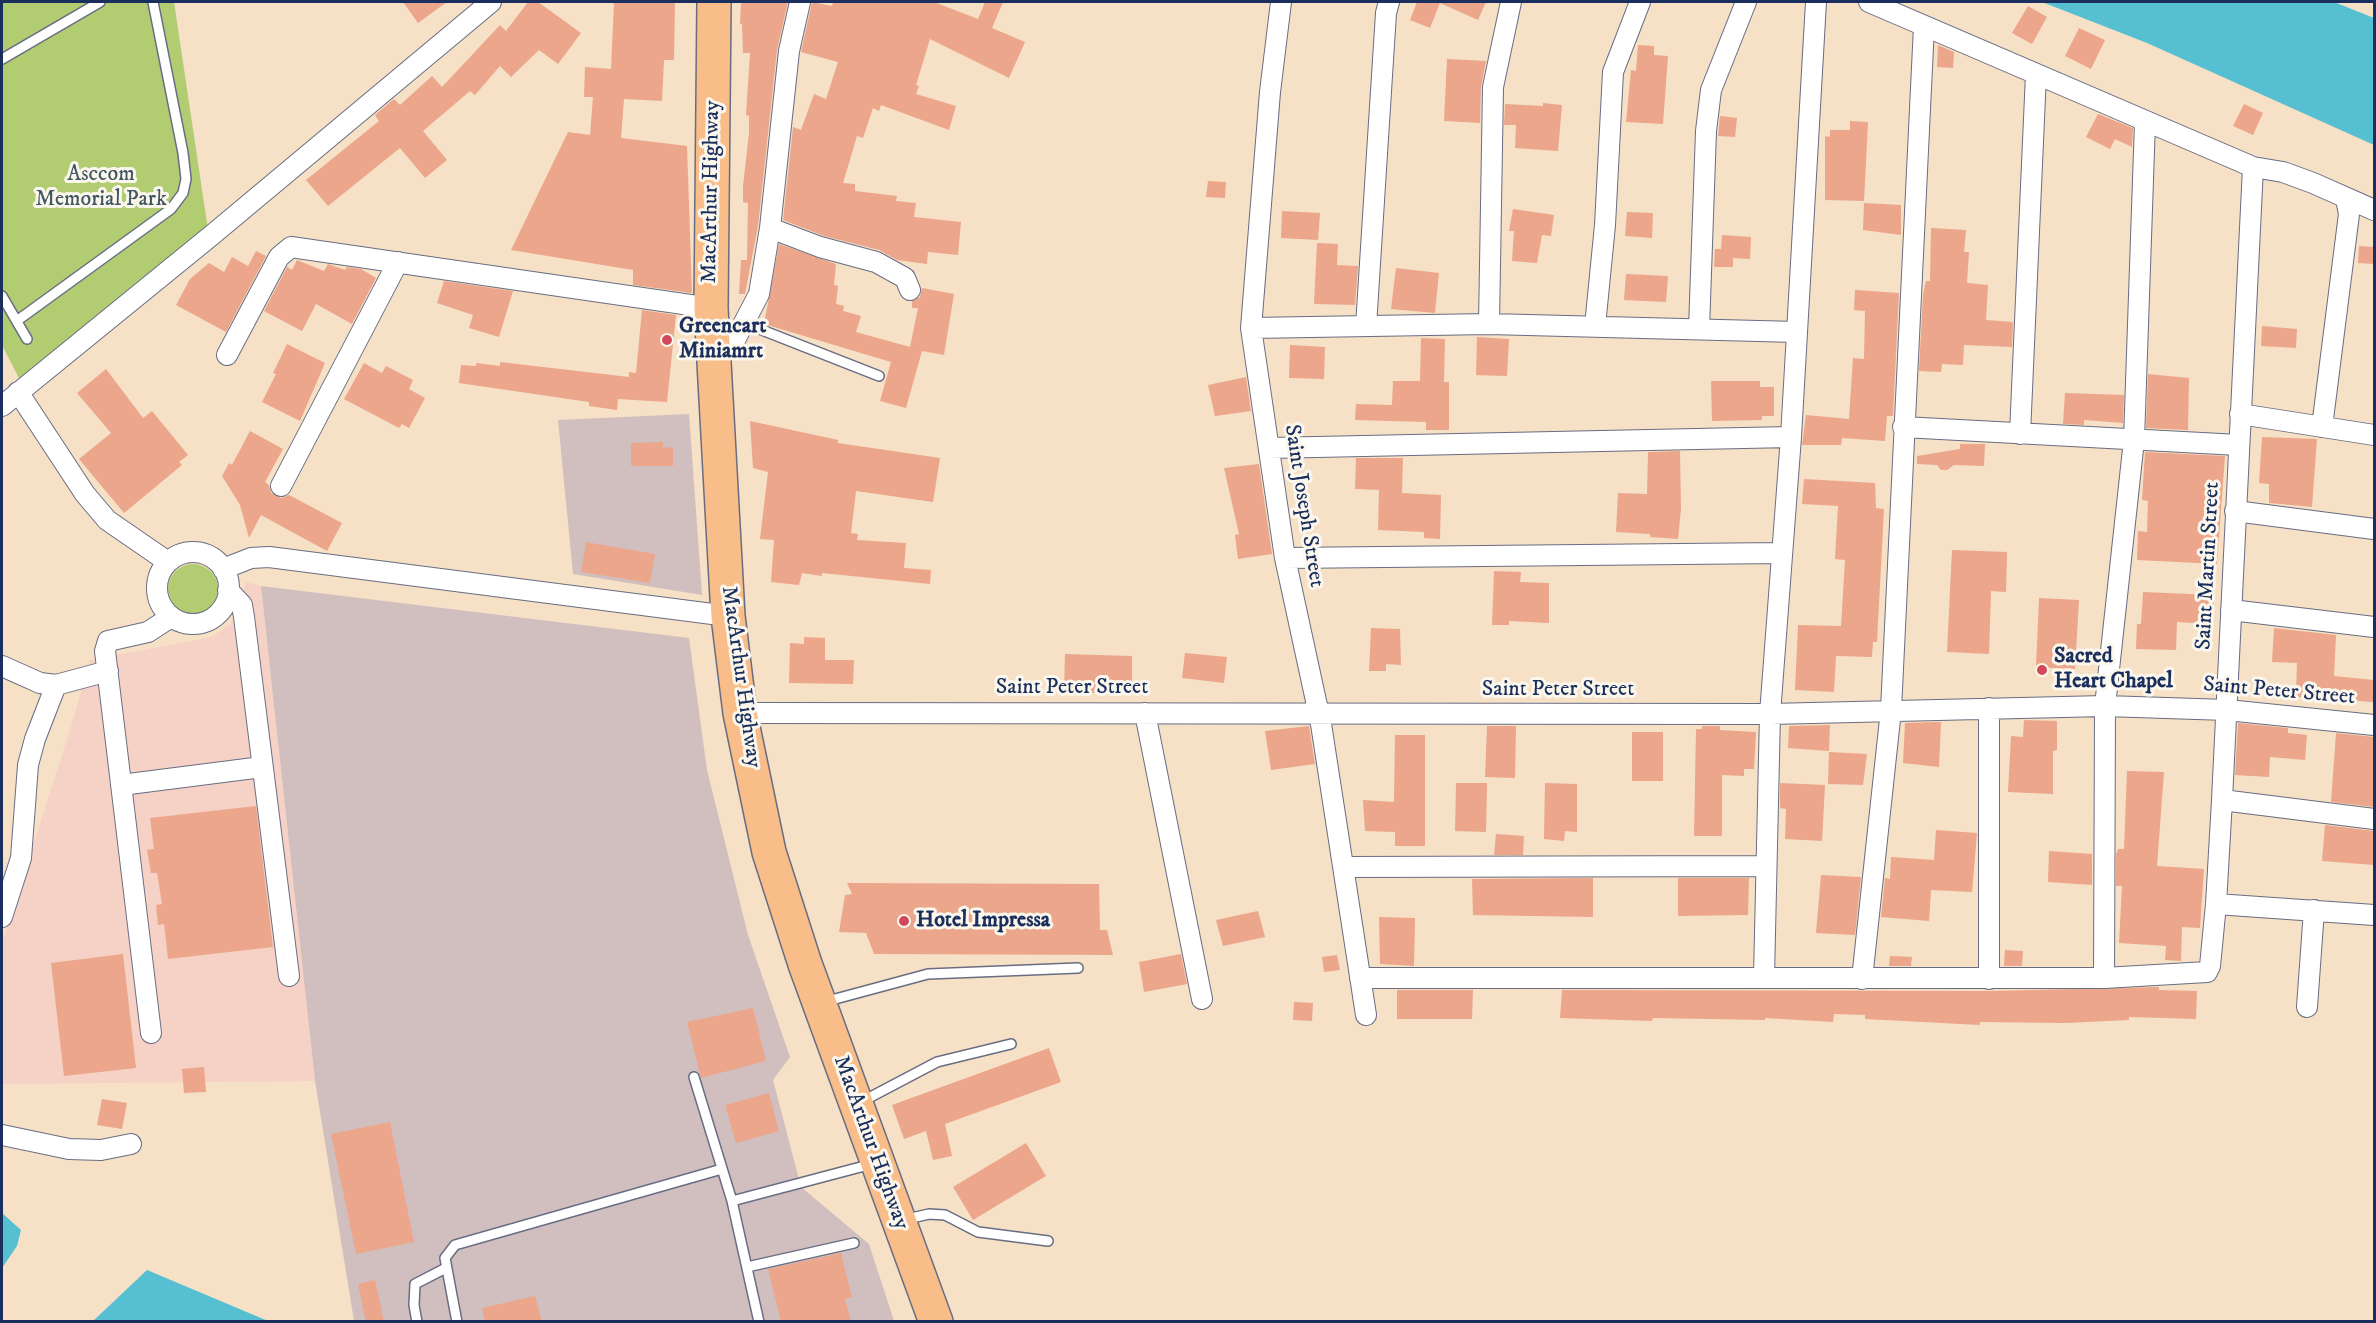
<!DOCTYPE html>
<html>
<head>
<meta charset="utf-8">
<style>
	body { margin:0 }
	#map { position:relative; width:2376px; height:1323px; overflow:hidden; background:#f6e0c6; font-family:"IM FELL DW Pica",serif }
	canvas { display:block }
	.frame { position:absolute; inset:0; border:3px solid #1b2f5e; pointer-events:none }
</style>
</head>
<body>
<div id="map">
<canvas width="2376" height="1323"></canvas>
<div class="frame"></div>
</div>
<script>
const context = document.querySelector('canvas').getContext('2d');
context.lineJoin = 'round';
function paint(path, color) {
  context.fillStyle = color;
  context.fill(path, 'evenodd');
}
function toPath(rows) {
  const path = new Path2D();
  for (const r of rows) {
    if (r.length === 3) {
      path.moveTo(r[0] + r[2], r[1]);
      path.arc(r[0], r[1], r[2], 0, 2 * Math.PI);
      continue;
    }
    path.moveTo(r[0], r[1]);
    for (let i = 2; i < r.length; i += 2) path.lineTo(r[i], r[i + 1]);
  }
  return path;
}
function trace(path, color, width, dash) {
  context.strokeStyle = color;
  context.lineWidth = width;
  context.lineCap = dash ? 'butt' : 'round';
  context.setLineDash(dash || []);
  context.stroke(path);
}
function write(font, color, halo, rows, align = 'center') {
  context.font = font + ' "IM FELL DW Pica",serif';
  context.lineWidth = 6;
  context.setLineDash([]);
  context.textBaseline = 'middle';
  context.strokeStyle = halo;
  context.fillStyle = color;
  for (const [text, x, y, turn = 0] of rows) {
    context.save();
    context.translate(x, y);
    context.rotate((+turn || 0) * Math.PI / 180);
    context.textAlign = isNaN(turn) ? turn : align;
    if (halo) context.strokeText(text, 0, 0);
    context.fillText(text, 0, 0);
    context.restore();
  }
}
const built = toPath([
	[246,582,261,586,315,1081,2,1084,2,942,71,727,90,660,212,637,232,623]
]);
const industrial = toPath([
	[689,414,702,595,573,574,558,420],
	[261,586,689,638,707,770,748,935,790,1057,773,1080,801,1187,869,1244,894,1321,354,1321,315,1081]
]);
const green = toPath([
	[2,2,174,2,208,230,21,382,2,345],
	[193,589,25]
]);
const water = toPath([
	[2042,2,2334,2,2374,18,2374,145,2147,43],
	[2,1213,21,1230,17,1246,2,1268],
	[147,1270,268,1321,93,1321]
]);
const building = toPath([
	[403,2,447,2,418,23],
	[528,2,538,2,581,33,558,64,539,50,511,77,500,66,475,95,470,91,423,131,447,160,425,178,400,148,328,206,306,180,379,121,375,115,394,99,400,105,432,76,442,87,500,25,506,31],
	[614,2,675,2,674,60,664,60,662,101,624,99,621,138,687,146,692,293,633,285,633,270,511,250,568,132,590,135,593,97,584,97,585,67,611,69],
	[741,2,788,2,777,50,758,226,745,294,739,294,741,260,747,260,748,203,743,202,743,186,749,133,749,116,746,115,750,53,743,53,742,24,740,24],
	[812,2,832,6,833,2,934,2,978,19,985,2,1003,2,992,28,1025,42,1009,78,930,39,916,85,919,86,916,94,956,106,949,130,881,105,879,111,873,108,863,138,857,136,843,183,855,184,855,191,897,196,896,201,916,203,914,217,961,222,958,255,928,252,927,264,897,260,879,250,824,236,783,220,793,127,801,130,814,94,826,99,838,62,801,52],
	[1417,2,1486,2,1478,20,1440,3,1430,28,1410,20],
	[2028,6,2047,17,2032,44,2012,33],
	[2079,28,2105,40,2091,69,2065,56],
	[1638,45,1654,46,1654,55,1668,56,1663,124,1626,122,1631,70,1636,71],
	[1938,45,1954,52,1953,68,1937,67],
	[1447,59,1486,61,1481,87,1480,123,1444,121],
	[1543,103,1562,105,1558,151,1515,148,1516,125,1504,125,1505,104,1543,106],
	[2244,104,2263,113,2253,135,2233,126],
	[2098,114,2133,128,2132,147,2115,139,2110,149,2086,137],
	[1720,116,1737,118,1735,137,1718,136],
	[1850,121,1868,122,1864,201,1825,200,1825,136,1830,137,1830,130,1850,130],
	[1208,181,1226,182,1225,198,1206,197],
	[1864,203,1901,205,1901,235,1863,230],
	[1513,209,1554,215,1551,236,1542,235,1537,263,1512,261,1514,231,1509,231],
	[1282,211,1320,213,1318,240,1281,238],
	[1627,212,1653,213,1652,238,1625,236],
	[1931,228,1966,230,1964,252,1969,252,1967,283,1988,285,1986,320,2013,322,2012,347,1964,345,1963,365,1942,364,1941,372,1919,371,1923,295,1926,281,1930,281],
	[1722,235,1751,237,1750,259,1733,258,1733,267,1714,267,1715,249,1721,249],
	[1317,243,1338,244,1337,265,1358,266,1355,305,1314,304],
	[779,244,836,264,834,285,838,286,836,304,844,306,843,311,861,316,856,332,910,347,918,308,912,308,912,301,920,297,922,288,954,294,944,355,922,351,906,408,880,401,891,362,764,324],
	[2359,246,2374,247,2374,264,2358,263],
	[256,251,266,256,226,332,176,305,190,279,209,263,224,272,232,257,248,266],
	[297,260,324,271,328,264,345,270,347,267,361,269,376,278,352,324,316,304,302,331,264,311,287,267,292,270],
	[1396,268,1439,273,1435,313,1391,309],
	[1626,274,1668,276,1666,302,1624,300],
	[444,281,513,291,499,337,469,328,473,315,437,303],
	[1855,290,1899,293,1893,416,1887,416,1885,441,1842,438,1841,445,1802,445,1806,415,1849,419,1853,358,1864,359,1865,311,1854,310],
	[642,310,676,315,667,402,618,399,617,410,589,406,589,402,459,383,461,365,476,366,476,363,500,366,500,362,629,377,629,372,636,373],
	[2262,326,2297,329,2296,348,2261,346],
	[1477,337,1509,339,1507,376,1476,375],
	[1421,338,1445,339,1444,382,1449,382,1449,430,1426,430,1426,422,1355,420,1356,404,1392,405,1393,381,1420,381],
	[287,344,325,363,300,421,262,402,276,374,273,373],
	[1290,345,1325,347,1324,379,1289,378],
	[364,363,382,373,386,366,413,380,409,389,425,398,409,428,402,424,399,428,344,399],
	[106,369,143,418,152,411,188,455,179,462,182,465,124,513,79,459,111,433,77,393],
	[2148,374,2189,378,2188,430,2146,428],
	[1246,377,1251,411,1215,416,1208,385],
	[1711,381,1760,381,1760,387,1774,387,1774,416,1762,416,1762,420,1712,421],
	[2065,393,2124,395,2123,423,2084,420,2084,425,2063,424],
	[750,421,838,440,838,443,940,458,933,502,856,491,851,533,858,534,857,540,906,543,904,568,931,570,930,584,822,573,822,576,802,573,799,585,771,582,774,540,760,539,768,472,753,468],
	[250,431,283,449,265,482,269,485,271,493,281,498,289,495,342,523,327,551,261,515,249,538,240,505,222,476,229,463,232,465],
	[2262,437,2317,439,2312,507,2269,503,2269,484,2259,483],
	[663,442,663,448,673,447,673,466,631,466,631,443],
	[1960,444,1985,444,1984,466,1954,465,1947,470,1941,470,1937,465,1917,464,1917,456,1960,449],
	[1680,451,1681,509,1678,539,1650,537,1650,534,1616,532,1618,493,1647,494,1648,452],
	[2145,452,2225,456,2217,564,2137,560,2138,531,2147,532,2148,501,2142,500],
	[1356,458,1403,458,1402,493,1441,495,1440,539,1424,538,1424,532,1378,530,1379,490,1355,489],
	[1259,464,1272,554,1238,559,1235,535,1239,534,1224,468],
	[1804,479,1875,483,1876,508,1884,509,1877,642,1873,642,1872,657,1836,656,1834,692,1795,690,1798,625,1841,626,1845,560,1835,559,1838,506,1802,504],
	[586,542,655,554,650,583,581,572],
	[1952,550,2007,552,2006,592,1991,591,1989,654,1947,652],
	[1494,571,1521,572,1520,582,1549,583,1549,623,1509,621,1509,625,1492,625],
	[2143,592,2214,595,2213,624,2177,622,2176,650,2136,649,2137,624,2141,624],
	[2039,598,2079,600,2075,669,2036,667],
	[1371,628,1400,629,1401,665,1386,664,1386,671,1369,671],
	[2274,628,2336,635,2334,676,2374,680,2374,702,2296,697,2297,663,2272,662],
	[804,637,825,638,825,660,854,660,853,684,789,683,790,643,804,644],
	[1185,653,1227,657,1224,683,1182,678],
	[1065,654,1132,656,1132,694,1064,692],
	[2024,720,2057,721,2057,750,2053,751,2053,794,2008,792,2011,736,2023,737],
	[1937,722,1941,722,1939,767,1903,763,1905,723],
	[2238,723,2288,728,2288,733,2307,735,2305,760,2270,757,2269,777,2235,775],
	[1830,725,1829,751,1788,748,1789,726],
	[1309,726,1315,764,1271,770,1265,731],
	[1487,726,1516,726,1515,778,1485,777],
	[1702,726,1720,726,1720,730,1756,732,1754,769,1744,769,1744,776,1722,775,1722,836,1694,836,1696,729,1702,729],
	[1632,732,1663,732,1663,781,1632,781],
	[2336,733,2374,737,2374,807,2331,802],
	[1395,735,1425,735,1425,846,1395,846,1395,832,1365,831,1363,800,1394,802],
	[1829,752,1867,754,1863,785,1828,784],
	[2127,771,2164,772,2157,866,2204,869,2200,928,2182,927,2181,961,2165,960,2166,946,2119,943,2122,886,2116,886,2116,855,2118,849,2124,849],
	[1456,783,1487,783,1486,832,1455,831],
	[1545,783,1577,784,1577,832,1565,831,1564,841,1544,839],
	[1780,783,1825,785,1822,841,1785,839,1786,809,1780,808],
	[256,806,273,947,168,959,164,924,158,925,156,905,162,904,157,873,151,873,147,850,154,849,150,818],
	[2325,825,2374,831,2374,865,2322,861],
	[1936,830,1977,833,1972,892,1931,890,1929,921,1881,917,1885,878,1890,879,1891,857,1934,860],
	[1496,834,1524,836,1523,855,1494,855],
	[2049,851,2092,854,2092,885,2048,882],
	[1821,875,1861,877,1855,935,1816,933],
	[1593,878,1593,917,1473,915,1472,879],
	[1678,878,1749,878,1748,915,1678,916],
	[847,883,1099,884,1100,930,1107,930,1113,955,874,954,866,933,839,932,845,895,852,894],
	[1258,911,1265,937,1223,946,1216,920],
	[1379,917,1415,918,1414,966,1380,964],
	[2005,950,2023,951,2022,966,2004,966],
	[123,954,136,1068,64,1076,51,963],
	[1181,954,1187,984,1144,992,1139,962],
	[1337,955,1340,970,1324,972,1322,957],
	[1890,956,1912,957,1911,966,1889,966],
	[2159,987,2159,990,2197,991,2196,1019,2129,1017,2129,1020,2066,1023,1980,1022,1980,1025,1865,1019,1865,1015,1834,1014,1833,1022,1765,1018,1765,1020,1653,1018,1652,1021,1560,1018,1562,990,1990,991],
	[1397,990,1473,990,1472,1019,1397,1019],
	[1294,1002,1313,1003,1312,1021,1293,1020],
	[753,1008,766,1061,701,1078,687,1022],
	[1049,1048,1061,1082,945,1124,952,1156,933,1160,926,1131,904,1139,892,1105],
	[204,1067,206,1092,184,1093,182,1069],
	[769,1093,779,1131,736,1143,725,1105],
	[102,1099,127,1103,122,1129,97,1125],
	[390,1122,414,1242,356,1254,331,1134],
	[1026,1143,1046,1176,973,1220,953,1187],
	[841,1253,852,1297,845,1299,851,1322,781,1322,768,1269],
	[375,1280,384,1322,366,1322,358,1284],
	[535,1296,542,1322,485,1322,482,1308]
]);
const lane = toPath([
	[2,59,100,2],
	[2,296,27,339],
	[18,320,171,209,183,193,186,179,183,153,153,2],
	[744,323,879,376],
	[824,1002,928,974,1078,968],
	[694,1077,732,1201,759,1322],
	[861,1102,937,1062,1011,1044],
	[732,1201,872,1164],
	[903,1220,929,1214,945,1215,978,1232,1048,1241],
	[747,1267,854,1243],
	[417,1322,414,1305,415,1284,446,1268],
	[457,1322,445,1258,455,1245,722,1169]
]);
const street = toPath([
	[1281,2,1270,92,1251,328,1285,558,1321,724,1366,1015],
	[1869,2,2253,167,2283,172,2313,183,2374,210],
	[770,228,820,247,876,262,905,278,910,290],
	[1489,324,1493,87,1511,2],
	[1366,326,1386,13,1389,2],
	[1595,326,1605,225,1613,72,1640,2],
	[1251,328,1489,324,1797,332],
	[1699,329,1706,131,1711,90,1746,2],
	[227,355,279,257,291,247,711,308],
	[714,363,735,340,759,294,770,228,789,51,800,2],
	[18,392,85,494,107,520,168,562],
	[2,406,212,235,491,2],
	[2240,414,2374,435],
	[1903,427,2239,445],
	[2322,427,2349,214,2346,199],
	[2020,434,2036,74],
	[1269,448,1791,437],
	[281,486,398,262],
	[2235,511,2374,529],
	[193,588,36],
	[1285,558,1781,553],
	[223,569,251,558,269,557,728,616],
	[228,590,242,605,244,617,289,976],
	[2231,610,2374,627],
	[2,666,40,683,56,685,108,671],
	[1989,708,1989,979],
	[740,713,1770,714,2105,706,2227,710,2374,725],
	[1145,713,1202,999],
	[121,785,262,767],
	[2222,800,2374,819],
	[1343,867,1766,866],
	[2216,904,2374,915],
	[2,917,21,858,28,765,35,739,56,685],
	[1764,977,1770,714,1791,437,1816,2],
	[1360,978,2104,978,2207,972,2210,966,2216,904,2222,800,2253,167],
	[2104,978,2105,706,2134,440,2145,122],
	[1862,979,1891,710,1924,26],
	[2307,1007,2314,910],
	[151,1033,105,651,108,641,148,632,171,617],
	[2,1135,69,1149,101,1150,131,1144]
]);
const highway = toPath([
	[714,2,711,308,728,616,740,713,769,852,805,964,936,1322]
]);
const markers = [
	[667,340,6,"#d1495b"],
	[2042,670,6,"#d1495b"],
	[904,921,6,"#d1495b"]
];
const parkNames = [
	["Asccom",101,175],
	["Memorial Park",101,200]
];
const streetNames = [
	["MacArthur Highway",712,192,-89],
	["Saint Joseph Street",1303,506,81],
	["Saint Martin Street",2209,566,-87],
	["MacArthur Highway",740,677,82],
	["Saint Peter Street",1072,688],
	["Saint Peter Street",1558,690],
	["Saint Peter Street",2279,692,5],
	["MacArthur Highway",870,1143,70]
];
const poiNames = [
	["Greencart",679,327],
	["Miniamrt",679,352],
	["Sacred",2054,657],
	["Heart Chapel",2054,682],
	["Hotel Impressa",916,921]
];
paint(built, '#f6d1c5');
paint(industrial, '#d1bfbf');
paint(green, '#b2cc72');
paint(water, '#56c0d2');
paint(building, '#eba68b');
trace(lane, '#686d82', 12);
trace(street, '#686d82', 22);
trace(highway, '#686d82', 36);
trace(lane, '#fff', 9);
trace(street, '#fff', 20);
trace(highway, '#f8bd89', 33);
for (const [x, y, r, color] of markers) {
  const dot = new Path2D();
  dot.arc(x, y, r, 0, 2 * Math.PI);
  context.fillStyle = color;
  context.fill(dot);
  trace(dot, '#fbf7ec', 2);
}
write('22px', '#415663', '#fbf7ec', parkNames);
write('22px', '#1b2f5e', '#fbf7ec', streetNames);
write('bold 22px', '#1b2f5e', '#fbf7ec', poiNames, 'left');
</script>
</body>
</html>
